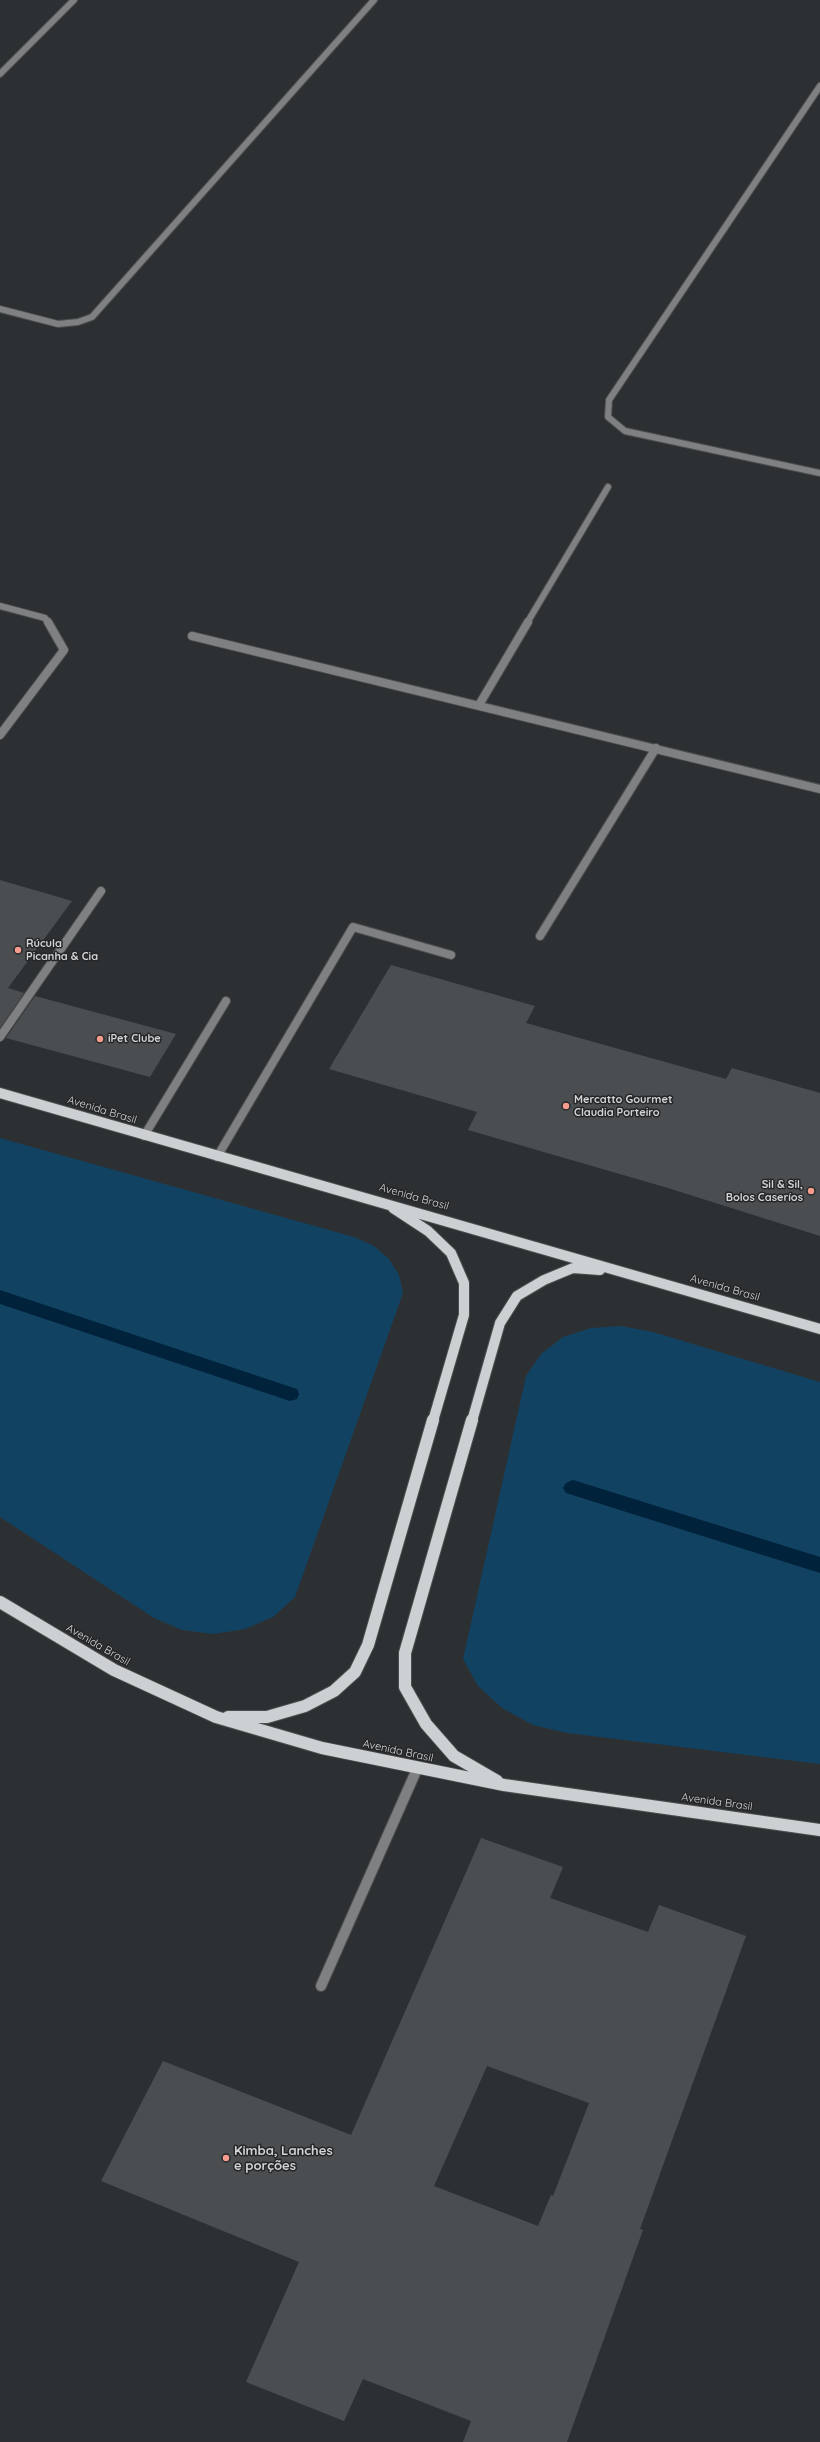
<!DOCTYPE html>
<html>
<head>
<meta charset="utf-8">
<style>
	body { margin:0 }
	canvas { display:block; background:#2d3032 }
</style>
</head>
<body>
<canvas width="820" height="2442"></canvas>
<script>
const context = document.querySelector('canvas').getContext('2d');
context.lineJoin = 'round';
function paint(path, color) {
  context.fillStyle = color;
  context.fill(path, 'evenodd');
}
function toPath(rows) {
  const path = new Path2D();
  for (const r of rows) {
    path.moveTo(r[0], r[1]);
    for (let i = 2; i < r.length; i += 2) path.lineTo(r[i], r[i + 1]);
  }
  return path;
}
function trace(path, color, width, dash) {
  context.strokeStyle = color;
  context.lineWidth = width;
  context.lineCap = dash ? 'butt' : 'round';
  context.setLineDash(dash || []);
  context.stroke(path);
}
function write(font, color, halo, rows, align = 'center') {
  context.font = font + ' Quicksand,sans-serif';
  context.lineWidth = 3;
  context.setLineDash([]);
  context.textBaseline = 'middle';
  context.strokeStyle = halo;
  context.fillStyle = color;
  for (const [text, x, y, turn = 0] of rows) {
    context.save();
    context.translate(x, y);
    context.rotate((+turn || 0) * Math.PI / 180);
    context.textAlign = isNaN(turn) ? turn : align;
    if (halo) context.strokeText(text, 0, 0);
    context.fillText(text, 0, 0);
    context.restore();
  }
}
const green = toPath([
	[0,1138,354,1237,374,1246,389,1259,399,1275,403,1293,295,1597,273,1617,245,1629,213,1634,182,1630,154,1618,0,1517],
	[621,1326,653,1332,820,1382,820,1764,567,1733,533,1725,502,1708,478,1686,463,1659,526,1376,541,1354,563,1337,591,1328]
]);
const stream = toPath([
	[0,1290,297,1389,299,1394,297,1399,290,1401,0,1304,0,1290],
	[573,1480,820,1557,820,1573,566,1493,563,1488,566,1483,573,1480]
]);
const building = toPath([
	[0,880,72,901,8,988,24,993,0,1028],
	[391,965,535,1006,526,1023,726,1079,732,1068,820,1093,820,1236,668,1188,468,1130,477,1112,329,1069],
	[35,996,176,1034,150,1077,6,1038],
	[481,1838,563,1867,550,1898,648,1932,659,1905,746,1936,640,2229,643,2230,567,2442,463,2442,471,2421,363,2379,344,2421,246,2382,299,2262,101,2181,163,2061,351,2135],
	[487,2066,589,2103,553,2196,551,2195,538,2226,434,2186]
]);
const serviceFar2 = toPath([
	[0,606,45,618,48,623]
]);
const serviceFar1 = toPath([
	[0,735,64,650,48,622],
	[0,1037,101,891],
	[144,1136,226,1001]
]);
const service = toPath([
	[321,1986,417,1769]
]);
const minorFar1 = toPath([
	[0,74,74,0],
	[820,86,609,400,608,417,625,431,820,473],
	[0,309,58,324,78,322,92,317,374,0],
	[527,623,608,487]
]);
const minor = toPath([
	[192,636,820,789],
	[479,705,528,622],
	[540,936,656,748],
	[217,1157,353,927,451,955]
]);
const primaryFar1 = toPath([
	[0,1093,820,1329],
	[393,1208,428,1231,451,1253,464,1283,464,1315,433,1421],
	[472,1421,500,1323,517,1296,544,1280,573,1268,600,1270]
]);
const primary = toPath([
	[472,1420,405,1653,405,1687,426,1724,454,1756,497,1781],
	[0,1602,114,1670,216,1717,322,1748,504,1785,820,1830],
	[228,1717,267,1717,305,1706,334,1691,355,1672,368,1645,433,1420]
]);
const markers = [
	[18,950,4,"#f49d8c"],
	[100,1039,4,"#f49d8c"],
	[566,1106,4,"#f49d8c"],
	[811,1191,4,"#f49d8c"],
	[226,2158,4,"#f49d8c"]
];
const poiNames = [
	["Rúcula",26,944],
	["Picanha & Cia",26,957],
	["iPet Clube",108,1039],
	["Mercatto Gourmet",574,1100],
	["Claudia Porteiro",574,1113],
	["Sil & Sil,",803,1185,"right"],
	["Bolos Caseríos",803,1198,"right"]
];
const streetNames = [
	["Avenida Brasil",102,1110,17],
	["Avenida Brasil",414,1197,16],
	["Avenida Brasil",725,1288,16],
	["Avenida Brasil",98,1645,30],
	["Avenida Brasil",398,1751,12],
	["Avenida Brasil",717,1802,8]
];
const nearPoinames = [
	["Kimba, Lanches",234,2151],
	["e porções",234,2166]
];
paint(green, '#124261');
paint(stream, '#00223a');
paint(building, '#4b4e50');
trace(serviceFar2, '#4b4e4f', 8);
trace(serviceFar1, '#4b4e4f', 10);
trace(service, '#4b4e4f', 12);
trace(minorFar1, '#4b4e4f', 8);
trace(minor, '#4b4e4f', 10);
trace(primaryFar1, '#4b4e4f', 12);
trace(primary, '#4b4e4f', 14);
trace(serviceFar2, '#7e8081', 6);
trace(serviceFar1, '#7e8081', 8);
trace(service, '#7e8081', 10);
trace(minorFar1, '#7e8081', 6);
trace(minor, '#7e8081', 8);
trace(primaryFar1, '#cdd0d2', 10);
trace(primary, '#cdd0d2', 12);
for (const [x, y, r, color] of markers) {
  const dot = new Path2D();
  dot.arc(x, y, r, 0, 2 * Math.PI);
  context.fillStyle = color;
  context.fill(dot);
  trace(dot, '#242628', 1.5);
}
write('bold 11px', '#d2d4d5', '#242628', poiNames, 'left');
write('11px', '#d2d4d5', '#242628', streetNames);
write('bold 13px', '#d2d4d5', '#242628', nearPoinames, 'left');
</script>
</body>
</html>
